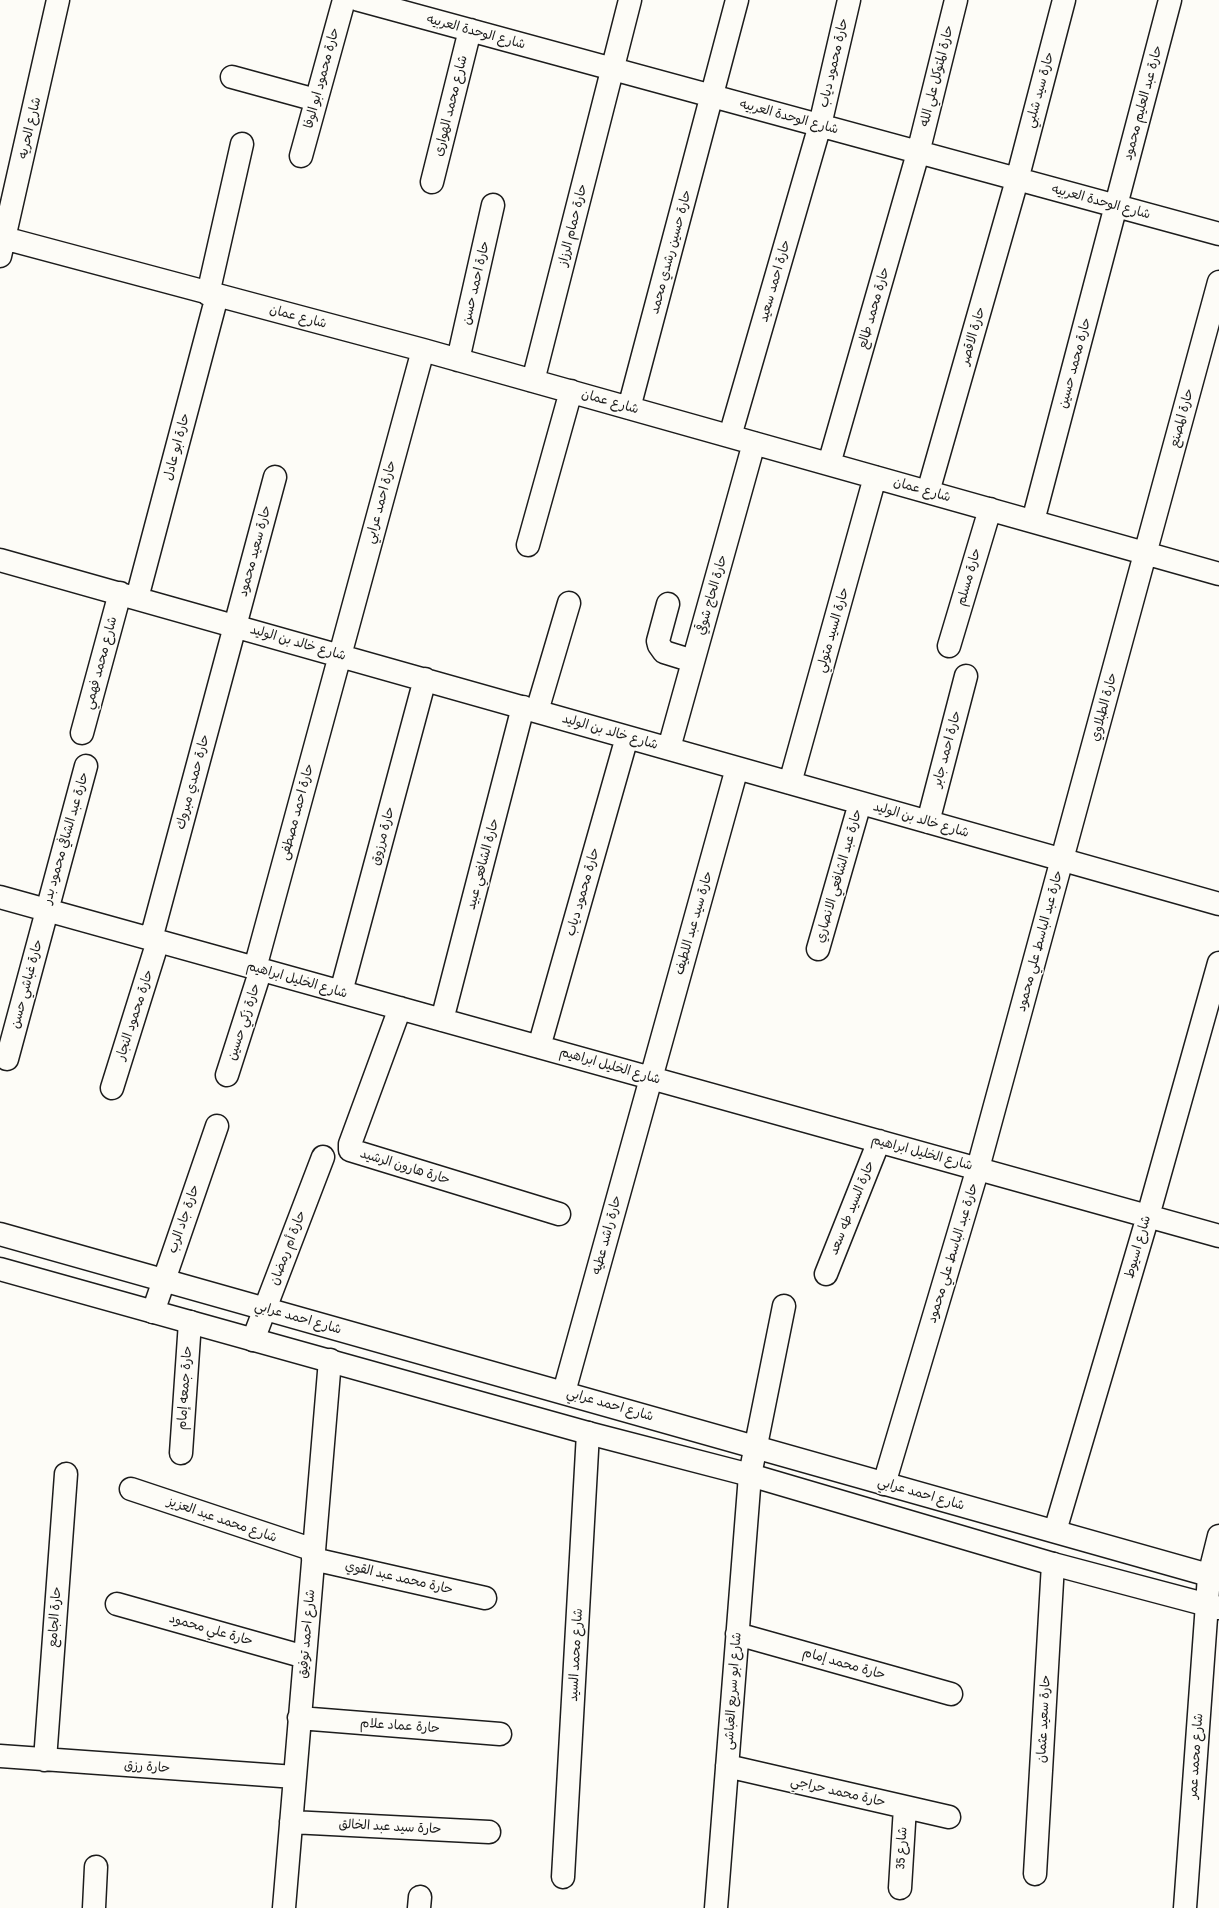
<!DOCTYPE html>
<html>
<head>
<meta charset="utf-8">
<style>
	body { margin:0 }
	canvas { display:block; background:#fdfcf7 }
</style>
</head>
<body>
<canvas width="1219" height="1908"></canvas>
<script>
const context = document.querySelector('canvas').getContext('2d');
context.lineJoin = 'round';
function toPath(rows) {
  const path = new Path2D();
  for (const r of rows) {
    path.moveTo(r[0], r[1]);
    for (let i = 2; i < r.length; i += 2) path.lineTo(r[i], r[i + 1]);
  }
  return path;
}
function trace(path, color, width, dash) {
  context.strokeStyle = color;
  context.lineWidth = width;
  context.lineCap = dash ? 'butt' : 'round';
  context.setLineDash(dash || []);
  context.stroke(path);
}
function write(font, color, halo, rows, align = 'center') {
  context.font = font + ' "Patrick Hand","Playpen Sans Arabic",sans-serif';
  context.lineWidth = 3;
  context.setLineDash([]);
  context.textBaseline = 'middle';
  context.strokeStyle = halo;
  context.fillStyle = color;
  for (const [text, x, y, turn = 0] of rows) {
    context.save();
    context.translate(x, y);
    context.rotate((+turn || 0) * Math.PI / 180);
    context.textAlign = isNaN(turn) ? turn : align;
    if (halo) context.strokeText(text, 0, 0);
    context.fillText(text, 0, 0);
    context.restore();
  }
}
const street = toPath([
	[359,0,1219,234],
	[232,77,316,100],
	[301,156,344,0],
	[432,182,470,30],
	[0,237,423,350,1219,574],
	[0,256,58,0],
	[208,294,242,144],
	[458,360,493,205],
	[533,381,630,0],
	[629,408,737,0],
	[730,436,820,125,849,0],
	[829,464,918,153,956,0],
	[928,492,1017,180,1064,0],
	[1033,521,1170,0],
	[528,545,571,391],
	[0,560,1219,904],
	[137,598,217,296],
	[668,604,658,641,659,645,664,652,693,661],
	[949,646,990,509],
	[537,711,569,603],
	[82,733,120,593],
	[669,748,754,443],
	[790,783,875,477],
	[928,822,966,676],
	[0,897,1219,1236],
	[151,939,275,477],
	[818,949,860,803],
	[255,968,423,350],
	[341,992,425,679],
	[400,1008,350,1144,350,1150,559,1214],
	[442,1020,523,707],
	[539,1047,627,737],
	[7,1059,86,766],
	[227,1075,261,969],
	[112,1088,158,941],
	[826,1274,879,1141],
	[153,1312,217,1126],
	[253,1340,323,1157],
	[564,1392,737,768],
	[181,1453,190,1322],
	[884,1484,978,1168,1219,282],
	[131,1489,314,1550],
	[1055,1531,1148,1216,1219,963],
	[313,1559,485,1598],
	[117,1604,305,1657],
	[737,1634,951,1694],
	[299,1718,500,1734],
	[0,1756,295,1777],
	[45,1760,66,1474],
	[727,1766,949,1817],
	[291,1822,489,1832],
	[1035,1874,1053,1564],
	[563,1877,588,1433],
	[900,1888,905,1807],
	[94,1908,96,1867],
	[284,1908,330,1360],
	[419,1908,420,1897],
	[716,1908,750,1475,784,1306],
	[1185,1908,1209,1576,1219,1536]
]);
const secondary = toPath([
	[0,1234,1219,1578],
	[0,1269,588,1433,750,1475,1053,1564,1219,1608]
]);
const streetNames = [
	["شارع الوحدة العربيه",476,32,15],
	["حارة محمود دياب",834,63,-77],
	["حارة المتوكل علي الله",937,76,-76],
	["حارة محمود ابو الوفا",322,78,-75],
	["حارة سيد شلبي",1040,90,-75],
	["حارة عبد العليم محمود",1143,103,-75],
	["شارع محمد الهوارى",451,106,-76],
	["شارع الوحدة العربيه",789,117,15],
	["شارع الحريه",30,128,-77],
	["شارع الوحدة العربيه",1101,202,15],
	["حارة حمام الرزاز",573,225,-76],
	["حارة حسين رشدي محمد",671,252,-75],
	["حارة احمد سعيد",775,281,-74],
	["حارة احمد حسن",476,283,-77],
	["حارة محمد طالع",874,308,-74],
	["شارع عمان",298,317,15],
	["حارة الاقصر",973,336,-74],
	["حارة محمد حسين",1075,363,-75],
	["شارع عمان",610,402,16],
	["حارة المصنع",1182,418,-75],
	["حارة ابو عادل",177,447,-75],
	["شارع عمان",922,490,16],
	["حارة احمد عرابي",381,502,-75],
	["حارة سعيد محمود",255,551,-75],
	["حارة مسلم",969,577,-74],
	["حارة الحاج شوقي",712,595,-74],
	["حارة السيد متولي",833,630,-74],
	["شارع خالد بن الوليد",298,643,16],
	["شارع محمد فهمي",101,663,-75],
	["حارة الطبلاوي",1104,707,-75],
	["شارع خالد بن الوليد",610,732,16],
	["حارة احمد جابر",947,749,-75],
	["حارة حمدي مبروك",193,782,-75],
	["حارة احمد مصطفى",297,812,-75],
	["شارع خالد بن الوليد",921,820,16],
	["حارة مرزوق",383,836,-75],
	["حارة عبد الشافي محمود بدر",66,838,-74],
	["حارة الشافعي عبيد",483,864,-75],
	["حارة عبد الشافعي الانصاري",839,876,-74],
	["حارة محمود دياب",583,892,-74],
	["حارة سيد عبد اللطيف",694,923,-74],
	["حارة عبد الباسط علي محمود",1040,941,-75],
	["شارع الخليل ابراهيم",297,980,16],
	["حارة غباشي حسن",27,984,-75],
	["حارة محمود النجار",135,1015,-72],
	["حارة زكي حسين",244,1022,-72],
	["شارع الخليل ابراهيم",610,1066,16],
	["شارع الخليل ابراهيم",922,1153,15],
	["حارة هارون الرشيد",405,1167,17],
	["حارة السيد طه سعد",852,1208,-68],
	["حارة جاد الرب",184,1219,-71],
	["حارة راشد عطيه",607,1235,-75],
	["شارع اسيوط",1138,1247,-74],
	["حارة أم رمضان",288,1248,-69],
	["حارة عبد الباسط علي محمود",953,1253,-73],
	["شارع احمد عرابي",298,1318,16],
	["حارة جمعه إمام",185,1388,-86],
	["شارع احمد عرابي",610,1405,16],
	["شارع احمد عرابي",921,1494,16],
	["شارع محمد عبد العزيز",222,1520,19],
	["حارة محمد عبد القوي",399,1578,13],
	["حارة الجامع",55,1617,-86],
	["حارة علي محمود",211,1630,16],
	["شارع احمد توفيق",307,1634,-85],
	["شارع محمد السيد",576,1655,-87],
	["حارة محمد إمام",844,1664,16],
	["شارع ابو سريع الغباشى",733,1691,-86],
	["حارة سعيد عثمان",1044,1719,-87],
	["حارة عماد علام",400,1726,4],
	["شارع محمد عمر",1196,1756,-86],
	["حارة رزق",147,1767,4],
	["حارة محمد حراجي",838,1792,13],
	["حارة سيد عبد الخالق",390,1827,3],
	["شارع 35",902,1848,-87]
];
trace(street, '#1c1c1c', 25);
trace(secondary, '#1c1c1c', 25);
trace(street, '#fdfcf7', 22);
trace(secondary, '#fdfcf7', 22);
write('13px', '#1c1c1c', '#fdfcf7', streetNames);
</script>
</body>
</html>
